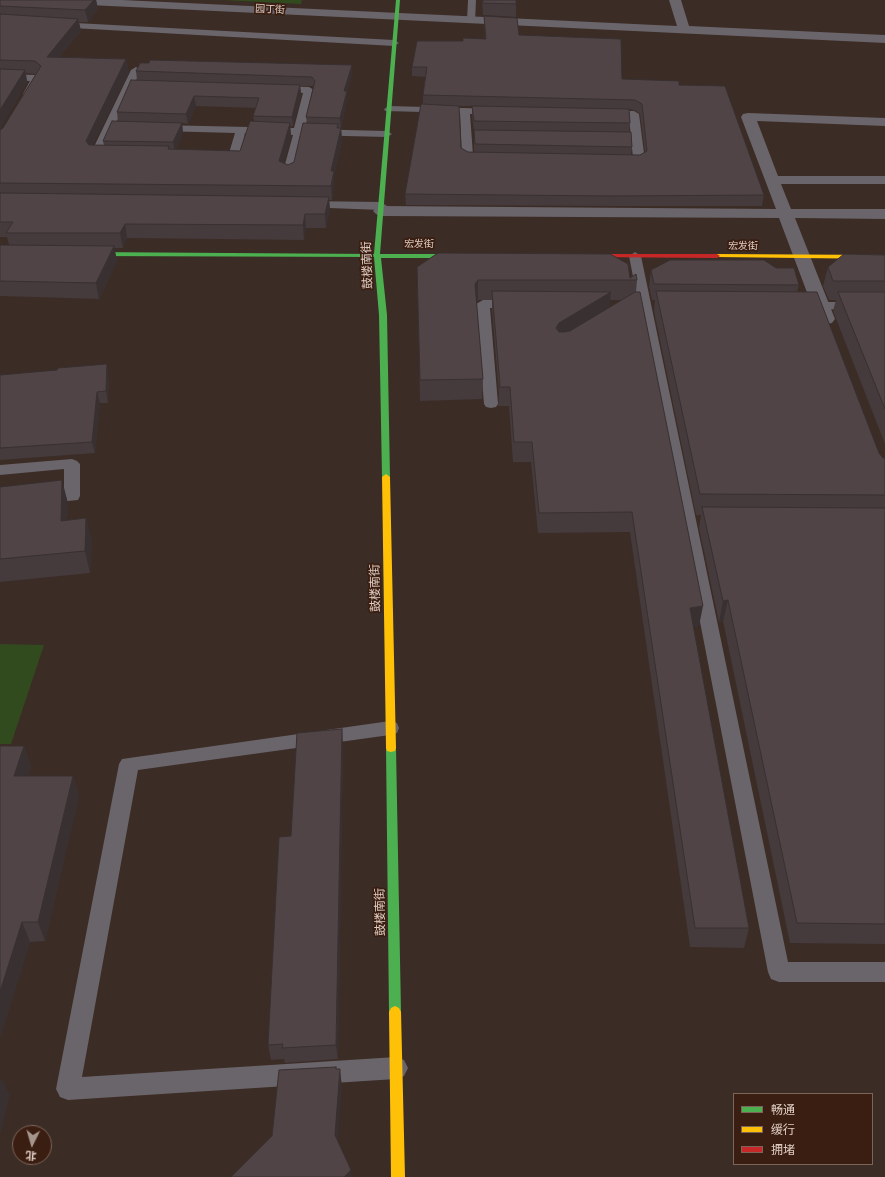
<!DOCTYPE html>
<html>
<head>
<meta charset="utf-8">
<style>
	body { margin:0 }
	#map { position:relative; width:885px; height:1177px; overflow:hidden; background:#3b2c25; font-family:Poppins,"Noto Sans SC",sans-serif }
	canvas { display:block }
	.legend { position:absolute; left:733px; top:1093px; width:140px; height:72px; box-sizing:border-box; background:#3a1e11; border:1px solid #7c6459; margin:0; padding:5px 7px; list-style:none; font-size:12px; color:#e0cdc4 }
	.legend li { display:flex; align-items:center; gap:8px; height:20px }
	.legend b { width:20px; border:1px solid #7c6459 }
	.north { position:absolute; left:12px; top:1125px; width:40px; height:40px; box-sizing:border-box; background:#3a1e11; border:1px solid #7c6459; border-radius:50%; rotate:185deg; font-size:11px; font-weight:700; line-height:16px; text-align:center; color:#e0cdc4 }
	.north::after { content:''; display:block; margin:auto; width:14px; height:18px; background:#a6958c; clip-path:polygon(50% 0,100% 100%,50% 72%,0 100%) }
</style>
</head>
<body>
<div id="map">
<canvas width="885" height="1177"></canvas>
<ul class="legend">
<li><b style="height:5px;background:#4caf50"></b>畅通</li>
<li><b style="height:5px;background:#ffc107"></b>缓行</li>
<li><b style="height:5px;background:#c62828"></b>拥堵</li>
</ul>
<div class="north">北</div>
</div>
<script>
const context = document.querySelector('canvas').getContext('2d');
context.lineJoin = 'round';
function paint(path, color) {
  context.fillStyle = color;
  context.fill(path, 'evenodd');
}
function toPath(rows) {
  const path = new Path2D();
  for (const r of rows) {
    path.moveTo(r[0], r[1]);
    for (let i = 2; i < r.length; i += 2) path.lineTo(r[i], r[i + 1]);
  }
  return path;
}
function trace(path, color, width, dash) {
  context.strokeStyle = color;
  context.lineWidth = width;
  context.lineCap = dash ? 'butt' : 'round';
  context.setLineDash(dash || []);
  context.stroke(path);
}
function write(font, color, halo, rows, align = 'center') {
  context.font = font + ' Poppins,"Noto Sans SC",sans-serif';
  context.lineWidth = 3.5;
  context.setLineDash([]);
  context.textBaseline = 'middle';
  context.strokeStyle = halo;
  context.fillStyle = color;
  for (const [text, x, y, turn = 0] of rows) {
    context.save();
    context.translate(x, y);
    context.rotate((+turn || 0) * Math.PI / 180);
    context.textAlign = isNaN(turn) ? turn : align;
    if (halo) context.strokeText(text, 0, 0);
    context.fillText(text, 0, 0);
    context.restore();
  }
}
const green = toPath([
	[222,0,302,0,301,4],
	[0,644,44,645,11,744,0,744]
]);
const lane = toPath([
	[468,0,476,0,475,22,472,23,467,20,468,0],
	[57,22,394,40,399,43,394,46,54,27,54,23,57,22],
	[136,67,141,70,116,123,133,124,138,127,133,130,113,129,103,152,111,153,113,155,111,157,92,157,90,155,104,126,131,70,136,67],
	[0,74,37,75,42,78,32,96,28,97,23,94,30,81,0,80,0,74],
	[279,86,309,87,314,90,305,129,387,131,392,134,387,137,303,135,294,175,288,178,282,175,293,135,245,133,240,157,234,160,218,159,212,156,218,153,229,153,235,133,159,131,154,128,159,125,294,128,303,93,275,91,274,89,279,86],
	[389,106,499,109,500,111,495,114,470,114,473,155,484,155,490,158,484,161,468,161,462,158,460,113,385,111,384,109,389,106],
	[607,111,634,111,639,114,645,161,643,163,623,164,617,161,623,158,633,158,629,117,603,116,602,114,603,112,607,111],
	[307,201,381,202,387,206,381,210,303,207,301,205,307,201],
	[635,252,641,256,788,962,885,962,885,982,779,982,771,979,768,972,629,256,635,252],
	[483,300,514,300,521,304,514,308,490,308,498,404,496,407,491,408,486,407,484,404,476,304,483,300],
	[806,302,885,302,885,310,801,309,799,306,806,302],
	[72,459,77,461,80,464,80,496,78,500,0,508,0,498,64,492,64,469,0,475,0,465,72,459],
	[390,721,397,723,399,728,397,733,390,735,138,770,82,1077,396,1057,404,1060,408,1068,404,1076,396,1079,68,1100,60,1097,56,1089,119,764,122,759,390,721]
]);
const street = toPath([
	[41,0,122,0,677,26,669,0,681,0,689,26,885,35,885,43,47,3,41,0],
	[748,113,885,118,885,126,757,121,778,176,885,176,885,184,781,184,791,209,885,209,885,219,795,218,835,319,832,323,826,324,820,323,817,319,779,218,381,216,376,214,373,211,376,208,381,206,776,209,741,117,743,114,748,113]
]);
const fast = toPath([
	[396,0,400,0,380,254,464,254,467,256,464,258,381,258,387,315,390,477,386,480,382,477,379,315,374,257,86,256,83,254,86,252,374,254,396,0],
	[391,744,395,745,396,748,401,1012,399,1016,395,1018,391,1016,389,1012,386,748,387,745,391,744]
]);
const slow = toPath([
	[717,254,885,255,885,259,715,257,715,255,717,254],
	[386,474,390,477,396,748,395,751,391,752,387,751,386,748,382,477,386,474],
	[395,1006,399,1008,401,1012,405,1177,391,1177,389,1012,391,1008,395,1006]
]);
const jam = toPath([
	[584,254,717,254,720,256,717,258,582,257,582,255,584,254]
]);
const wall = toPath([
	[0,0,96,0,98,9,88,22,79,22,81,31,59,57,126,59,129,72,93,145,104,145,103,141,118,121,117,112,137,80,136,71,352,75,347,93,347,101,341,128,342,141,334,176,334,185,332,200,329,200,330,211,326,228,306,228,304,240,127,238,123,248,114,248,117,261,99,299,0,296,0,245,9,245,7,237,0,237,0,130,3,128,36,74,26,73,27,82,0,129],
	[300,86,313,86,313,87,306,117,307,123,294,162,288,165,284,163,291,136,290,126,293,126,301,94],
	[196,106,256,108,253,116,254,121,240,151,176,150,183,133,182,123,188,124],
	[482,0,516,0,516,17,483,15],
	[484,16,519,35,622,79,679,85,764,195,762,206,611,206,406,205,405,194,423,104,423,95,425,77,412,76,412,67,463,41,485,39],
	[459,106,472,106,472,116,474,131,474,152,468,152,461,148],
	[629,109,634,110,640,114,645,153,640,155,631,155,632,147,629,132,630,123],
	[885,255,885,444,833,311,836,300,829,300,823,286,828,267],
	[417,267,630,278,637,280,636,292,699,626,693,627,749,928,744,948,690,947,630,532,538,533,531,462,513,462,509,406,498,406,499,394,492,310,492,300,478,300,476,302,483,379,482,399,420,401],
	[610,300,622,300,609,308],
	[651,270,799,285,797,292,879,453,883,458,885,458,885,944,790,943,723,621,719,622,699,528,701,515,696,515,654,311,655,300,652,300,649,286],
	[0,375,109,375,108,403,100,403,95,453,0,460],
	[0,487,68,503,67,520,86,518,92,541,90,573,0,582],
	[343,745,338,1059,285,1063,284,1059,271,1060,268,1045,291,836],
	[24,746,31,767,28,776,73,776,79,796,45,941,30,942,0,1038]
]);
const shadedWall = toPath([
	[94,0,96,0,98,9,88,22,85,10],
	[78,19,81,31,49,69,47,57],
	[126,59,129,72,89,154,86,141],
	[352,65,352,75,347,93,347,101,341,128,340,118,344,91],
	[25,70,27,82,0,129,0,110],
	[300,85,301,94,293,126,292,117],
	[194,96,196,106,188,124,186,114],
	[182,123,183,133,175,152,173,142],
	[290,123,291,136,281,175,279,161],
	[341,128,342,141,334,176,334,185,332,200,331,186,331,171],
	[329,197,330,211,326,228,325,214],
	[305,214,306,228,304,240,303,225],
	[125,224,127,238,123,248,120,233],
	[114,246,117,261,99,299,96,283],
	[478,280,478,300,474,304,475,284],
	[611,292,609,310,557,342,556,328,559,323],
	[107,364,109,375,108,403,106,391],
	[97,392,100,403,95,453,92,442],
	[62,480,68,503,66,543,61,521],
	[86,518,92,541,90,573,85,551],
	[728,600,723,621,719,622,723,601],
	[703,606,699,626,686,629,690,608],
	[342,729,343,745,338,1059,336,1045],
	[24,746,31,767,21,797,14,776],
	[73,776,79,796,45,941,38,922],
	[22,922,30,942,0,1038,0,992],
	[340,1069,342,1087,337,1152,335,1135],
	[1,1077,10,1095,0,1136,0,1083],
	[351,1170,351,1177,344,1177]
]);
const building = toPath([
	[0,0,94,0,85,10,0,6,0,0],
	[483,0,516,0,516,4,483,3,483,0],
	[0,14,78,19,47,57,126,59,86,141,89,145,169,146,168,149,240,151,250,121,290,123,279,161,288,165,294,162,303,123,338,124,337,128,341,128,331,171,334,171,331,186,0,183,0,130,3,128,41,66,35,61,0,60,0,14],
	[484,16,517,18,519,35,621,39,622,79,679,81,679,85,725,86,764,195,612,196,405,194,421,104,459,106,461,148,468,152,640,155,647,151,642,104,635,100,423,95,427,67,412,67,417,41,463,41,463,38,486,39,484,16],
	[150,60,352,65,344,91,347,91,340,118,306,117,315,81,312,77,136,71,140,63,149,63,150,60],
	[0,69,25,70,0,110,0,69],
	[131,80,300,85,292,117,253,116,259,98,194,96,186,114,117,112,131,80],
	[472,106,629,109,630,123,474,121,472,106],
	[112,121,182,123,173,142,103,141,112,121],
	[474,130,631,132,632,147,475,144,474,130],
	[0,193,329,197,325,214,305,214,303,225,125,224,120,233,6,233,13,222,0,222,0,193],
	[0,245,114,246,96,283,0,281,0,245],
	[438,253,610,254,628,264,630,278,636,274,637,280,478,280,475,284,483,379,420,380,417,267,438,253],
	[844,254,885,255,885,281,833,281,828,267,844,254],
	[670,260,764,260,776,268,794,268,799,285,654,284,651,270,670,260],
	[492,291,611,292,559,323,556,328,559,332,564,332,570,331,635,292,640,292,703,606,690,608,749,928,695,928,632,512,539,513,532,442,514,442,510,387,499,387,500,385,492,291],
	[656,291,817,292,879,453,883,458,885,458,885,495,700,494,656,291],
	[838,292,885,292,885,409,838,292],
	[107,364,106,391,97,392,92,442,0,448,0,375,57,370,58,368,107,364],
	[62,480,61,521,86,518,85,551,0,559,0,487,62,480],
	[702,507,885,508,885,924,797,923,728,600,723,601,702,507],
	[342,729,336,1045,282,1048,283,1044,268,1045,279,837,291,836,297,733,342,729],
	[0,746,24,746,14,776,73,776,38,922,22,922,0,992,0,746],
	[336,1067,336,1069,340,1069,335,1135,351,1170,344,1177,231,1177,272,1136,279,1070,336,1067]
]);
const farStreetnames = [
	["园丁街",270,10,3],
	["宏发街",419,244],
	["宏发街",743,246]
];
const streetNames = [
	["鼓楼南街",368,265,-92],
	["鼓楼南街",376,588,-91],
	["鼓楼南街",381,912,-91]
];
paint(green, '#314b1e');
paint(lane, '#6a646b');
paint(street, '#6a646b');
paint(fast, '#4caf50');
paint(slow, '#ffc107');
paint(jam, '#c62828');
paint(wall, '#453a3c');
paint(shadedWall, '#383031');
paint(building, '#504446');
trace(building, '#383031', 1);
write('10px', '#e0cdc4', '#3a1e11', farStreetnames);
write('12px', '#e0cdc4', '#3a1e11', streetNames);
</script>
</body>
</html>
